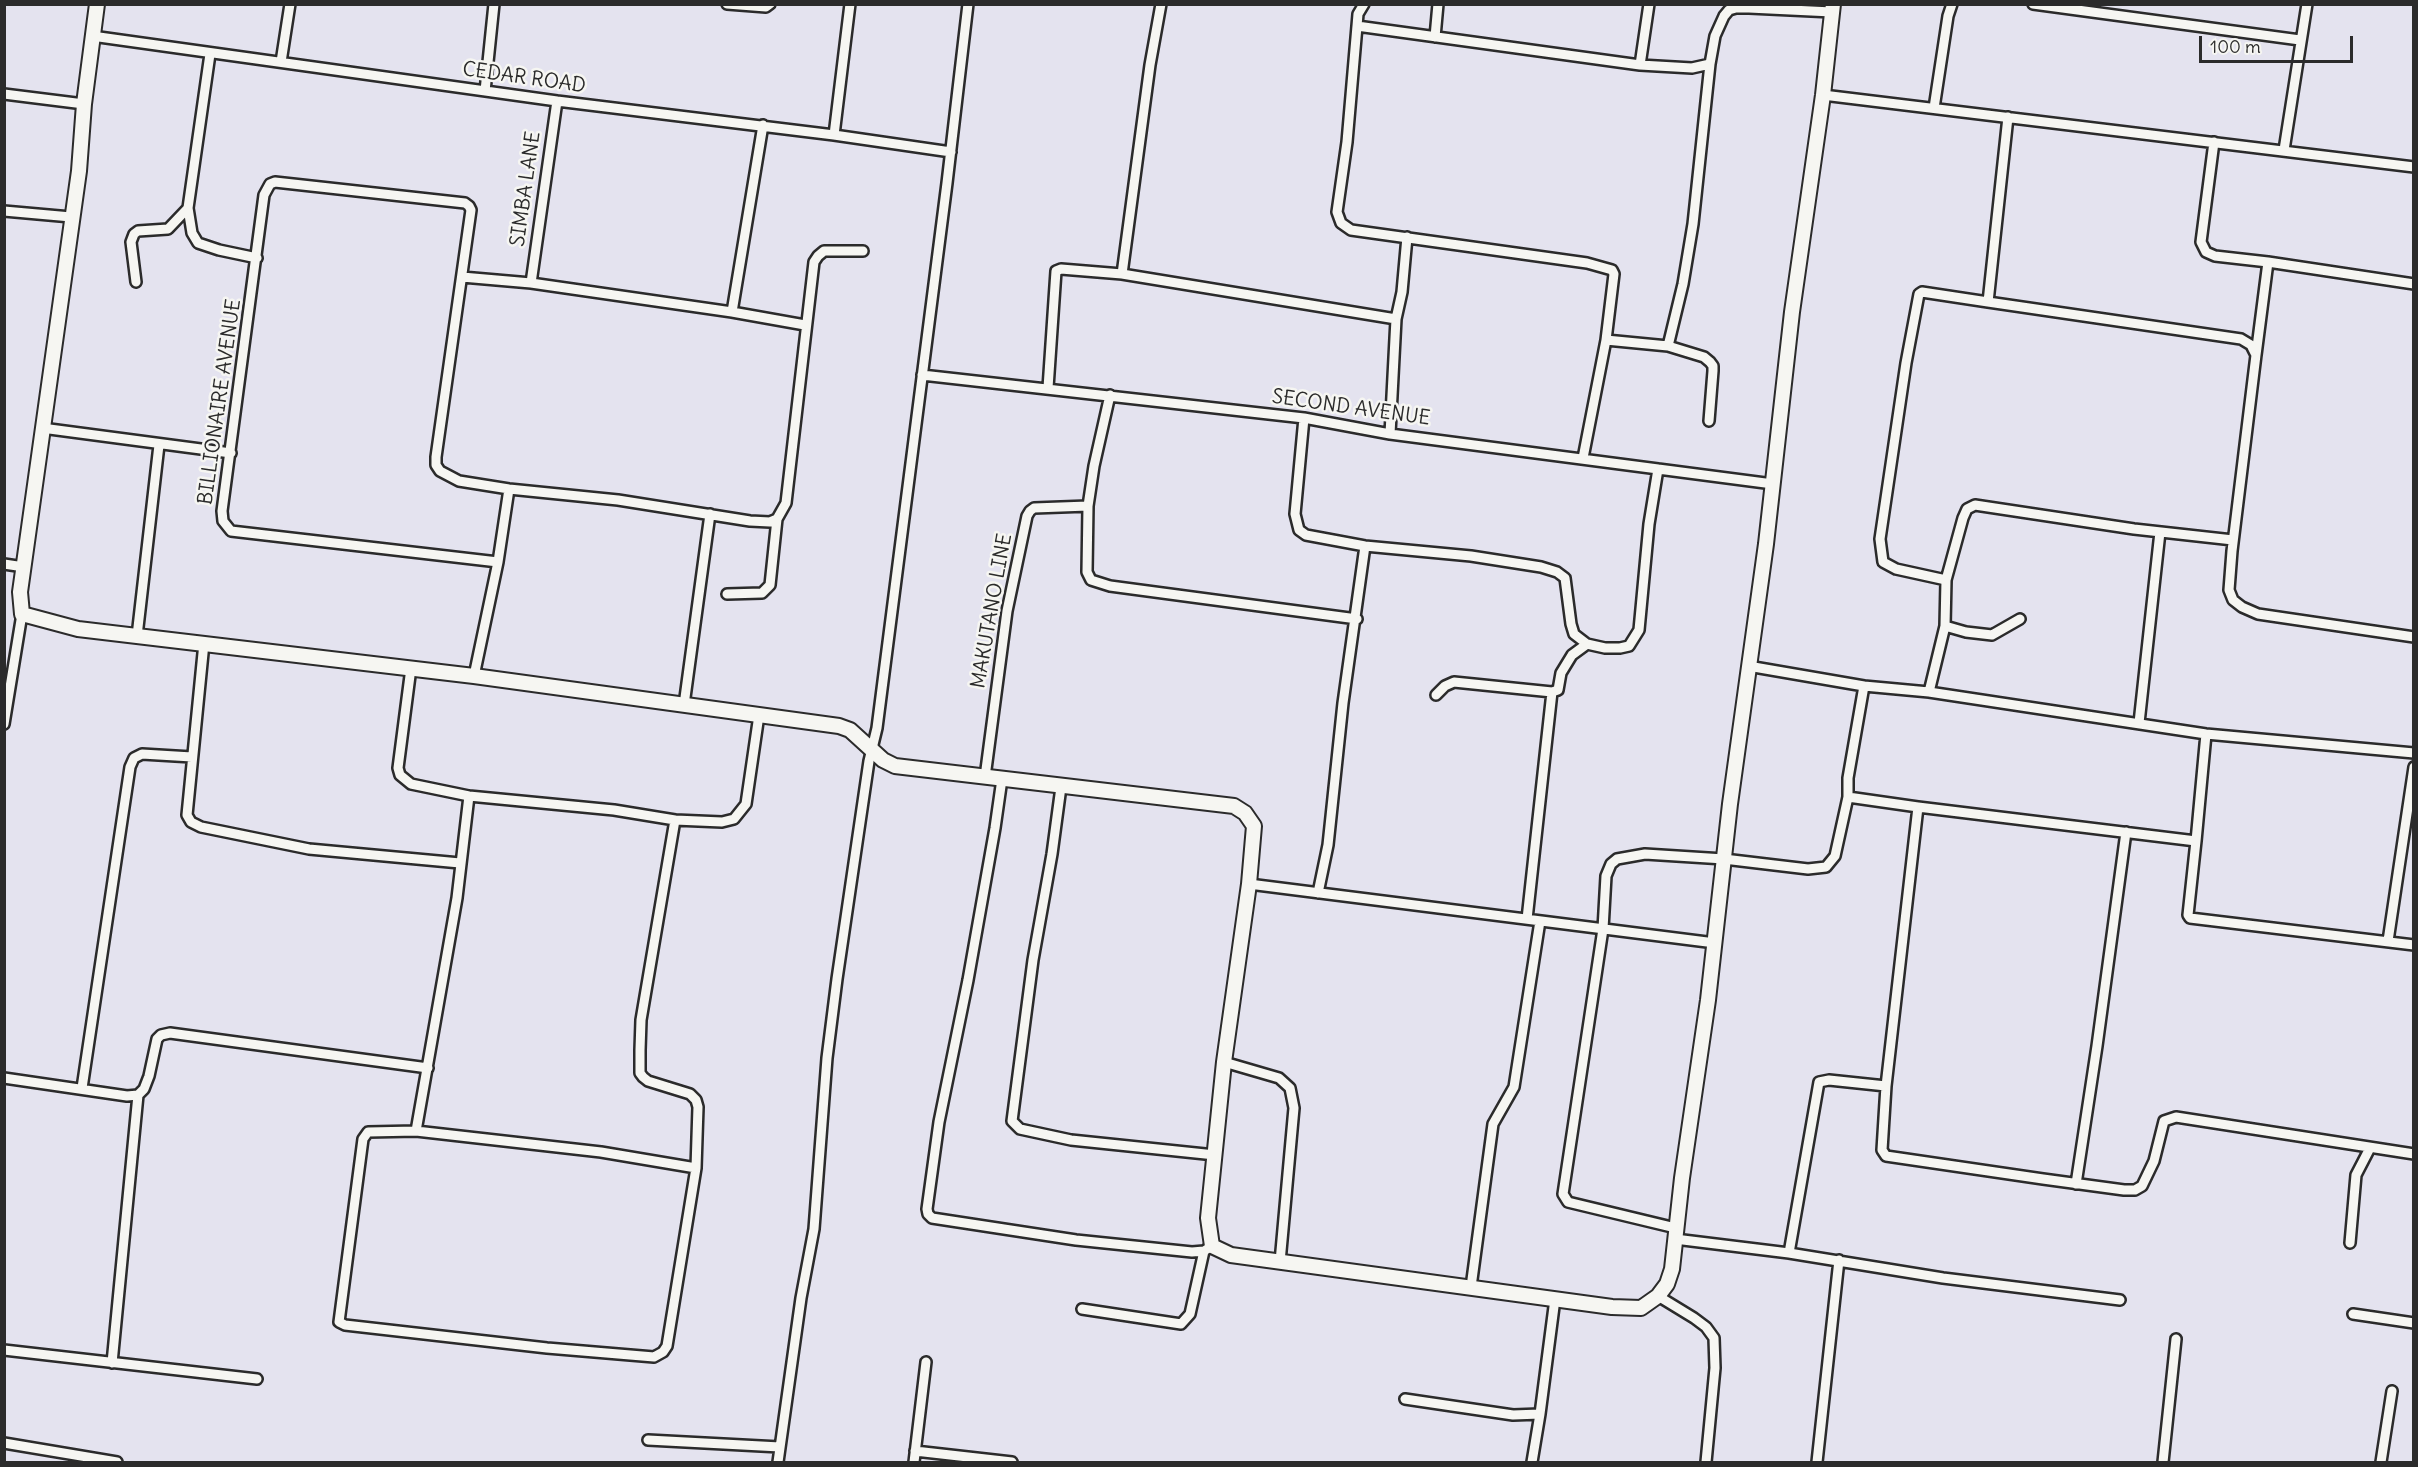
<!DOCTYPE html>
<html>
<head>
<meta charset="utf-8">
<style>
	body { margin:0 }
	#map { position:relative; width:2418px; height:1467px; overflow:hidden; background:#e4e3ef; font-family:Delius,sans-serif }
	canvas { display:block }
	.frame { position:absolute; inset:0; border:6px solid #2b2b2b; pointer-events:none }
	.scale { position:absolute; left:2199px; top:36px; width:154px; height:27px; box-sizing:border-box; border:3px solid #2b2b2b; border-top:0; padding-left:8px; font-size:18px; line-height:21px; white-space:nowrap; color:#2b2b2b; -webkit-text-stroke:4px #f6f6f2; paint-order:stroke }
</style>
</head>
<body>
<div id="map">
<canvas width="2418" height="1467"></canvas>
<div class="frame"></div>
<div class="scale">100 m</div>
</div>
<script>
const context = document.querySelector('canvas').getContext('2d');
context.lineJoin = 'round';
function toPath(rows) {
  const path = new Path2D();
  for (const r of rows) {
    path.moveTo(r[0], r[1]);
    for (let i = 2; i < r.length; i += 2) path.lineTo(r[i], r[i + 1]);
  }
  return path;
}
function trace(path, color, width, dash) {
  context.strokeStyle = color;
  context.lineWidth = width;
  context.lineCap = dash ? 'butt' : 'round';
  context.setLineDash(dash || []);
  context.stroke(path);
}
function write(font, color, halo, rows, align = 'center') {
  context.font = font + ' Delius,sans-serif';
  context.lineWidth = 5;
  context.setLineDash([]);
  context.textBaseline = 'middle';
  context.strokeStyle = halo;
  context.fillStyle = color;
  for (const [text, x, y, turn = 0] of rows) {
    context.save();
    context.translate(x, y);
    context.rotate((+turn || 0) * Math.PI / 180);
    context.textAlign = isNaN(turn) ? turn : align;
    if (halo) context.strokeText(text, 0, 0);
    context.fillText(text, 0, 0);
    context.restore();
  }
}
const street = toPath([
	[727,4,766,7,770,4],
	[1364,4,1358,14,1357,26,1640,65,1692,68,1710,64,1715,36,1724,16,1729,10,1736,8,1749,8,1832,12],
	[2033,4,2300,40],
	[1357,26,1347,142,1337,212,1341,223,1351,230,1587,263,1612,270,1614,274,1606,340,1583,458],
	[92,36,557,101,834,135,951,152],
	[1435,37,1438,4],
	[210,54,188,208,192,233,198,243,219,250,257,258],
	[281,62,290,4],
	[1640,65,1649,4],
	[485,91,494,4],
	[4,94,84,104],
	[1823,95,2414,167],
	[1934,108,1948,16,1952,4],
	[2008,117,1988,302,2241,339,2251,345,2256,355,2232,551,2229,590,2233,600,2242,607,2258,614,2414,637],
	[834,135,850,4],
	[2214,142,2201,242,2206,252,2215,256,2268,262,2414,284],
	[2284,150,2307,4],
	[4,211,71,217],
	[1122,274,1150,65,1161,4],
	[462,277,531,283,732,312,805,325],
	[136,282,131,242,134,234,138,231,168,229,188,208],
	[531,283,557,101],
	[732,312,763,125],
	[1396,319,1402,292,1407,237],
	[1606,340,1668,346,1704,357,1710,362,1713,366,1713,371,1709,421],
	[1668,346,1683,284,1693,224,1710,64],
	[2256,355,2268,262],
	[922,375,1304,418,1390,434,1773,484],
	[1048,388,1056,271,1061,269,1122,274,1396,319,1390,434],
	[1110,395,1094,466,1088,506,1087,572,1091,580,1110,586,1357,619],
	[1304,418,1295,514,1299,530,1306,535,1365,546,1471,556,1541,567,1557,572,1565,578,1571,624,1574,634,1587,644,1605,648,1620,648,1629,646,1639,630,1649,524,1658,469],
	[42,428,231,453],
	[498,562,231,531,223,521,222,511,264,195,270,184,275,182,465,203,469,206,471,210,436,457,436,465,440,471,459,481,509,489,618,500,750,521,770,522,777,519],
	[4,564,24,567],
	[1946,580,1896,569,1883,562,1880,539,1906,363,1919,294,1922,292,1988,302],
	[727,594,762,593,770,585,777,519,786,503,814,262,818,256,824,251,863,251],
	[1945,626,1966,632,1992,635,2020,619],
	[137,636,159,445],
	[204,643,187,815,191,822,201,827,309,849,460,863],
	[1748,666,1864,686,1929,692,2206,734,2414,753],
	[411,668,398,768,400,775,411,784,469,796,614,810,675,820,722,822,734,819,746,804,759,715],
	[474,676,498,562,509,489],
	[1864,686,1848,778,1848,797,1918,807,2196,841,2206,734],
	[1929,692,1945,626,1946,580,1963,518,1967,509,1975,505,2134,529,2233,540],
	[1436,695,1445,686,1454,682,1552,692,1558,690,1561,673,1572,655,1587,644],
	[684,705,710,514],
	[2139,723,2160,532],
	[4,724,22,614],
	[985,777,1007,611,1027,516,1030,511,1034,508,1088,506],
	[1002,779,995,828,968,980,939,1122,927,1209,928,1214,932,1218,1076,1240,1192,1252,1204,1251,1212,1246],
	[1061,787,1052,854,1033,960,1012,1121,1020,1129,1071,1140,1215,1155],
	[469,796,457,898,416,1131,368,1132,363,1139,339,1322,345,1325,547,1348,654,1357,663,1352,667,1346,696,1168,698,1107,696,1100,690,1094,648,1081,643,1077,640,1073,640,1050,641,1020,675,820],
	[1918,807,1886,1086,1882,1150,1886,1156,2043,1179,2124,1190,2135,1190,2142,1186,2154,1161,2164,1121,2176,1117,2414,1154],
	[2196,841,2188,915,2190,918,2414,945],
	[1249,884,1715,943],
	[1318,893,1328,845,1343,703,1365,546],
	[1527,919,1552,692],
	[2388,941,2414,767],
	[1224,1062,1279,1078,1290,1088,1294,1108,1280,1262],
	[4,1078,127,1096,138,1095,144,1089,149,1076,157,1039,161,1035,170,1033,428,1068],
	[82,1088,130,767,134,758,142,754,192,757],
	[416,1131,601,1152,696,1168],
	[2076,1184,2097,1046,2126,832],
	[1676,1228,1568,1202,1563,1194,1603,929,1606,876,1611,864,1617,859,1645,854,1724,859,1808,869,1826,867,1835,856,1848,797],
	[1675,1239,1789,1253,1943,1278,2120,1300],
	[2350,1243,2356,1175,2370,1148],
	[1789,1253,1819,1082,1829,1080,1886,1086],
	[1471,1287,1493,1124,1514,1087,1540,921],
	[1658,1296,1694,1318,1706,1327,1714,1338,1715,1368,1706,1462],
	[1082,1309,1181,1324,1190,1314,1204,1251],
	[2353,1314,2414,1323],
	[4,1350,257,1379],
	[112,1363,138,1095],
	[1405,1399,1513,1415,1540,1414,1555,1299],
	[648,1440,780,1447],
	[4,1443,117,1462],
	[915,1451,1012,1462],
	[778,1462,801,1298,814,1229,827,1058,837,979,869,761,877,728,947,183,968,4],
	[914,1462,926,1362],
	[1532,1462,1540,1414],
	[1817,1462,1839,1260],
	[2163,1462,2176,1339],
	[2381,1462,2392,1391]
]);
const secondary = toPath([
	[97,4,84,104,79,171,20,592,22,614,78,629,474,676,839,726,850,730,883,760,895,766,1234,806,1245,813,1254,826,1249,884,1224,1062,1208,1218,1212,1246,1231,1255,1612,1307,1641,1308,1658,1296,1667,1284,1672,1269,1682,1178,1708,1000,1730,804,1766,544,1792,312,1823,95,1833,4]
]);
const streetNames = [
	["CEDAR ROAD",524,78,8],
	["SIMBA LANE",526,189,-82],
	["BILLIONAIRE AVENUE",220,402,-82],
	["SECOND AVENUE",1351,408,8],
	["MAKUTANO LINE",992,611,-80]
];
trace(street, '#2b2b2b', 14);
trace(secondary, '#2b2b2b', 18);
trace(street, '#f6f6f2', 9);
trace(secondary, '#f6f6f2', 14);
write('20px', '#2b2b2b', '#f6f6f2', streetNames);
</script>
</body>
</html>
